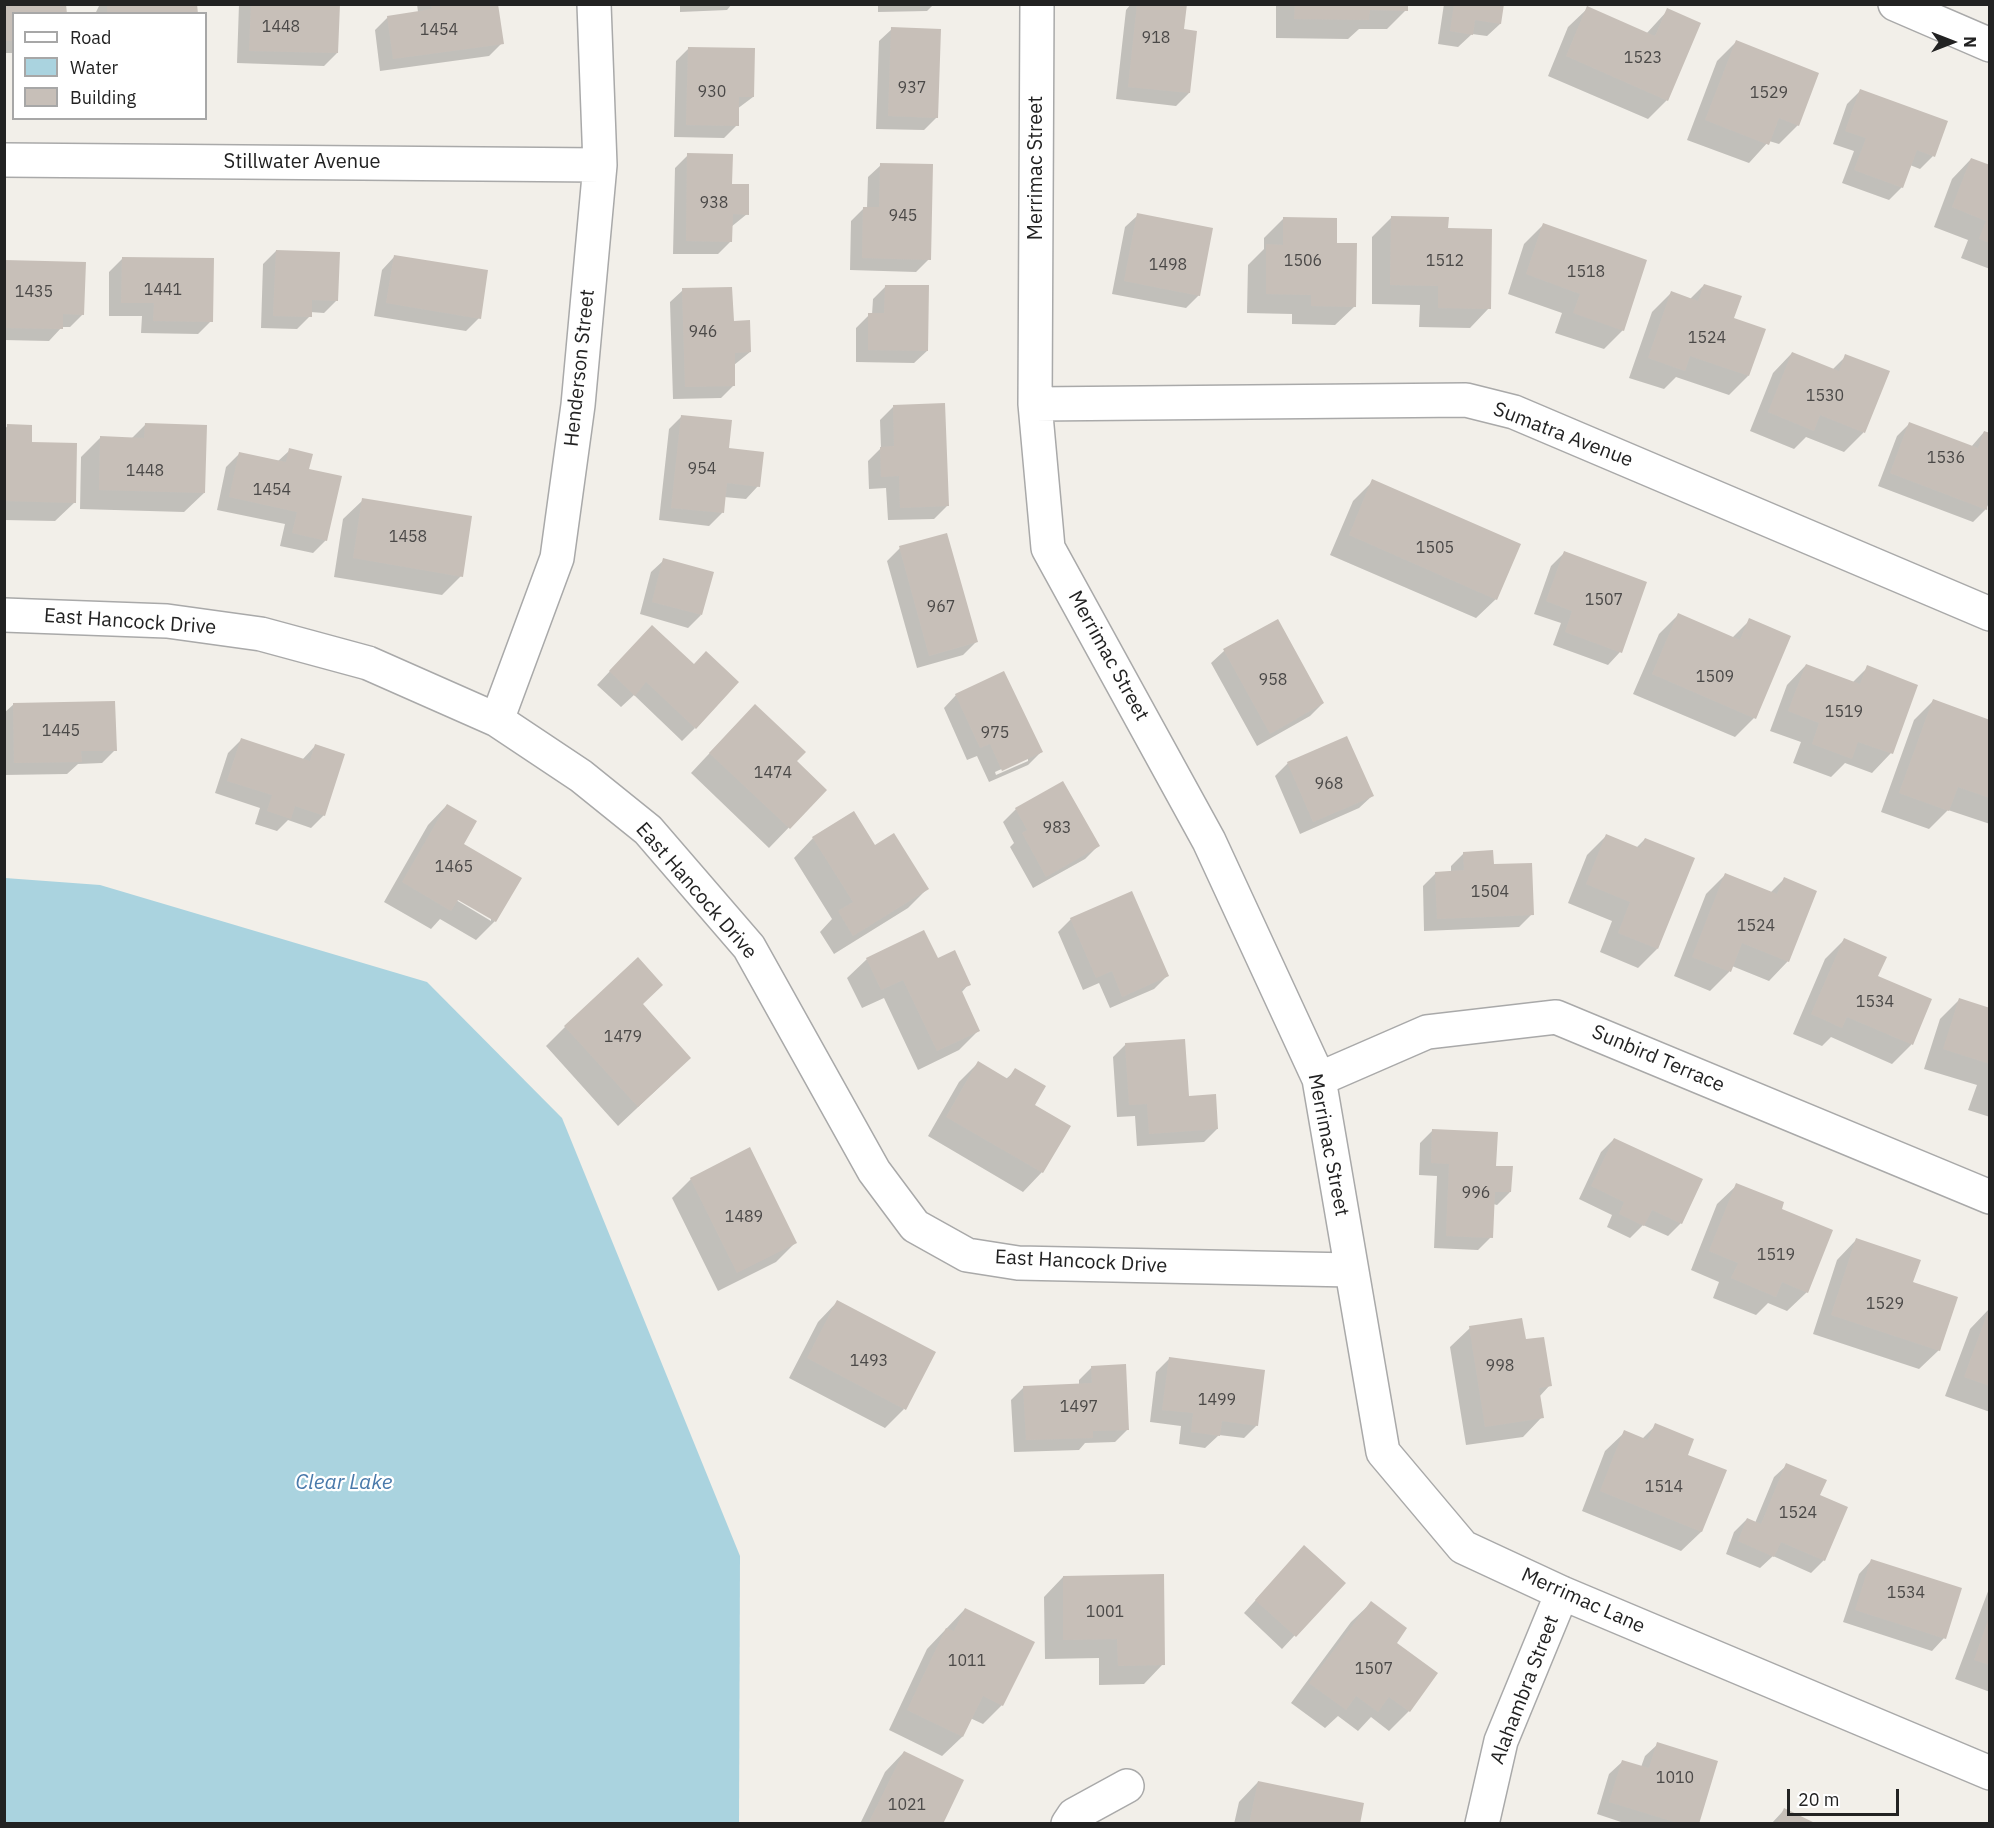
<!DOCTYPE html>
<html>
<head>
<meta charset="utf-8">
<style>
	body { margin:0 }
	#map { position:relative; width:1994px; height:1828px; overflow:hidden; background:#f2efe9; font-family:"IBM Plex Sans",sans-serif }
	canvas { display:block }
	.frame { position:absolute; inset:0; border:6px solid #222; pointer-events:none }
	.legend { position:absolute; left:12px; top:12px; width:195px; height:108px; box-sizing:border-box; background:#fff; border:2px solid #a7a7a7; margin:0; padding:8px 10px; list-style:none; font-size:18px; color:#222 }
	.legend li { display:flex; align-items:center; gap:12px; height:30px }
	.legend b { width:30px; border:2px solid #a7a7a7 }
	.north { position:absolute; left:1922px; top:12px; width:60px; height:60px; -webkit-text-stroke:4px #fff; paint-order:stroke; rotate:90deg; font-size:16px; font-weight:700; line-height:24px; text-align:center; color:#222 }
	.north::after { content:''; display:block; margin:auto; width:21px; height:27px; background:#222; clip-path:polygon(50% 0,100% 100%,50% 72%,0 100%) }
	.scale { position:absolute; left:1787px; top:1789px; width:112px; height:27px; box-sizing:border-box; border:3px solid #222; border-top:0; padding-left:8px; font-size:18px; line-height:21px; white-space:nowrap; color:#222; -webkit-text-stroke:4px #fff; paint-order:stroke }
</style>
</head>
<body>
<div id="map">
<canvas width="1994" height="1828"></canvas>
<div class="frame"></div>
<ul class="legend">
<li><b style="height:8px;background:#fff"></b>Road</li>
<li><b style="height:16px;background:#aad3df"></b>Water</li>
<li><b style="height:16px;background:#c7bfb8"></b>Building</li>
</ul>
<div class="north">N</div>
<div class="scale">20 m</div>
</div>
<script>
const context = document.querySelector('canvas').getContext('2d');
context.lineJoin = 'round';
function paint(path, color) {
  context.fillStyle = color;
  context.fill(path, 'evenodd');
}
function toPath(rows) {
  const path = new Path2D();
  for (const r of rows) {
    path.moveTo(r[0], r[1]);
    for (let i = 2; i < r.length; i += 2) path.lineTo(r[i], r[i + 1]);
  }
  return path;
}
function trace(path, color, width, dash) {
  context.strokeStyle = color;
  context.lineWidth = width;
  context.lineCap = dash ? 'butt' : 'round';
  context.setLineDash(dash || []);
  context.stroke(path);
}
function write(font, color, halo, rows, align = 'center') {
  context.font = font + ' "IBM Plex Sans",sans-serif';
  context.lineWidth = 4.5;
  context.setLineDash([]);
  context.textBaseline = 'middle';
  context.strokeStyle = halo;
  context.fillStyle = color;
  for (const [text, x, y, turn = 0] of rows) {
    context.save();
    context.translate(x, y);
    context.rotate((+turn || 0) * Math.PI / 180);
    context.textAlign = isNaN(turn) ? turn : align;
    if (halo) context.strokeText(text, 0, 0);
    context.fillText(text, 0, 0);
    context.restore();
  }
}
const water = toPath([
	[5,878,100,885,427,982,562,1118,740,1556,739,1823,5,1823]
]);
const shadow = toPath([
	[4,4,14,14,14,53,4,53],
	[100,4,196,4,196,14,95,14],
	[239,4,338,4,337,53,324,66,237,63],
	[417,4,497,4,502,43,489,56,380,71,375,30,388,17,418,12],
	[680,4,732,4,727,10,680,12],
	[878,4,934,4,927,11,878,12],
	[1131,4,1185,4,1183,31,1189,93,1176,106,1116,99,1126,10],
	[1276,4,1406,4,1406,10,1387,29,1359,29,1348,39,1276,38],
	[1444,4,1503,4,1500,24,1487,36,1472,34,1458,47,1438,44],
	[1588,8,1646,34,1668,10,1667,100,1648,119,1548,76,1568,27],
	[892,29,937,117,924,130,876,129,879,41],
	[1736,42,1798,125,1779,144,1769,141,1749,163,1687,140,1717,61],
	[689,48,753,97,737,109,737,125,724,138,674,137,676,61],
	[1860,91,1933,156,1920,169,1910,165,1902,187,1889,200,1842,183,1854,151,1833,144,1847,104],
	[688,155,747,214,731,227,731,241,718,254,673,254,675,168],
	[1971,159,1990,166,1990,269,1961,258,1968,240,1934,227,1952,179],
	[881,165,929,259,916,272,850,270,851,221,864,208,867,208,868,177],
	[1138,215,1199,295,1186,308,1112,294,1125,227],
	[1392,217,1489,308,1470,328,1419,327,1420,305,1372,304,1372,237],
	[1284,218,1335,245,1355,306,1335,325,1292,324,1292,314,1247,313,1248,265,1264,249,1264,238],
	[1543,225,1623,330,1604,349,1555,333,1562,313,1508,294,1524,244],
	[276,251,337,300,324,313,310,312,310,316,297,329,261,328,263,264],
	[394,257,479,318,466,331,374,316,382,270],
	[122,259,211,321,198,334,141,333,142,316,109,316,109,272],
	[4,262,83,314,70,327,62,327,49,341,4,340],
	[1704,285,1733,319,1748,376,1729,395,1676,377,1664,389,1629,378,1652,312,1671,293,1690,299],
	[886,286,927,351,914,363,856,362,856,328,869,315,872,315,873,299],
	[683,290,732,323,750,352,734,365,734,385,721,398,673,399,670,302],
	[1792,353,1832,370,1846,356,1888,372,1863,433,1844,452,1806,437,1794,449,1750,431,1773,373],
	[893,407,947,506,934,519,888,520,886,488,869,489,868,461,881,448,880,420],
	[682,416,727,450,758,486,746,499,724,497,722,513,709,526,659,520,669,429],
	[1909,424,1971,447,1984,432,1990,435,1990,501,1986,509,1973,522,1878,486,1897,436],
	[145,425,204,493,184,512,80,509,81,457,100,438,131,439],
	[8,426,75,502,55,521,4,520,4,429],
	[290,450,307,470,326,540,313,553,280,546,285,524,217,510,226,467,239,454,277,462],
	[1373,481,1496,599,1476,618,1330,555,1353,501],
	[363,500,461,576,442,595,334,577,343,519],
	[900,548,976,642,963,655,917,668,887,561],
	[1564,553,1620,652,1608,665,1553,645,1561,623,1534,614,1551,566],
	[664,560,701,615,688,628,640,614,651,572],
	[1678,615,1732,638,1750,620,1754,718,1735,737,1633,694,1659,634],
	[1277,621,1323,703,1310,716,1257,746,1211,663,1224,651],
	[639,640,695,728,682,741,634,695,621,707,597,685],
	[1806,665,1852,683,1868,667,1891,753,1872,773,1845,763,1831,777,1793,763,1801,742,1770,731,1787,685],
	[956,695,1041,752,1028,765,989,782,977,756,967,760,944,708],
	[1028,757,1028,761,996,775,995,772],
	[1933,701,1990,721,1990,824,1948,810,1929,829,1881,812,1914,720],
	[14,704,115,750,102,763,78,764,67,774,4,775,4,713],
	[736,725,795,761,825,790,769,848,691,773],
	[241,740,302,760,315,746,324,815,311,828,288,820,277,831,255,824,260,808,215,793,228,753],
	[1288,763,1372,796,1359,808,1300,834,1275,776],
	[1062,783,1098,846,1085,859,1033,888,1010,847,1014,843,1003,822,1016,809],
	[447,805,495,921,476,940,440,919,431,929,384,902,428,825],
	[452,894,491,917,491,921,451,897],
	[1606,836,1636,848,1645,839,1657,949,1638,968,1600,952,1612,921,1568,903,1587,855],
	[813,838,875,847,927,889,908,908,834,954,820,932,832,919,794,858],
	[1464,853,1492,866,1532,914,1519,927,1424,931,1423,886,1435,874,1451,873,1451,866],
	[1725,875,1770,893,1784,879,1788,961,1769,981,1732,966,1729,972,1710,991,1674,976,1706,894],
	[1071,919,1167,976,1154,989,1110,1008,1099,983,1083,990,1058,932],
	[1844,940,1876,977,1930,1000,1911,1045,1892,1064,1831,1037,1822,1046,1793,1034,1825,959],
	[867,959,937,960,969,984,961,993,979,1030,959,1050,918,1070,884,998,862,1008,847,978],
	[1959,1000,1990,1009,1990,1117,1968,1110,1977,1085,1924,1069,1940,1019],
	[641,1004,670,1077,618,1126,546,1046,565,1027],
	[1126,1044,1187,1097,1217,1129,1204,1142,1137,1146,1135,1116,1117,1117,1113,1057],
	[978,1063,1006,1079,1016,1070,1033,1106,1042,1172,1023,1192,928,1136,959,1082],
	[1433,1130,1495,1167,1510,1192,1497,1205,1493,1204,1491,1237,1478,1250,1434,1248,1437,1176,1419,1175,1420,1143],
	[1614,1139,1681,1223,1668,1236,1643,1225,1630,1238,1607,1227,1612,1215,1579,1199,1601,1152],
	[691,1179,795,1243,776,1262,718,1291,672,1198],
	[1737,1185,1780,1210,1807,1292,1787,1311,1768,1303,1756,1315,1713,1298,1719,1282,1691,1270,1717,1204],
	[1856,1240,1911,1283,1939,1350,1919,1369,1813,1334,1837,1260],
	[837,1302,904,1409,885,1428,789,1378,818,1322],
	[1989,1309,1990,1309,1990,1412,1945,1396,1970,1329],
	[1470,1328,1524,1341,1550,1385,1539,1397,1542,1417,1523,1437,1466,1445,1450,1347],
	[1169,1359,1257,1425,1244,1438,1219,1435,1205,1448,1179,1444,1181,1426,1150,1422,1156,1372],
	[1092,1367,1128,1429,1115,1442,1085,1443,1079,1450,1014,1452,1011,1400,1024,1387,1079,1385,1079,1380],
	[1656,1425,1686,1455,1725,1471,1701,1532,1681,1551,1582,1511,1605,1451,1625,1432,1642,1439],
	[1787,1465,1819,1496,1824,1560,1811,1573,1773,1556,1760,1568,1726,1554,1734,1532,1747,1519,1755,1523,1774,1477],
	[1292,1560,1343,1583,1282,1649,1244,1613],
	[1871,1561,1944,1638,1932,1651,1843,1622,1859,1574],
	[1063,1577,1163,1664,1144,1684,1099,1685,1099,1658,1045,1659,1044,1597],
	[1990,1586,1990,1692,1955,1679],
	[1371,1603,1395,1643,1436,1674,1409,1711,1389,1731,1371,1717,1358,1731,1338,1716,1325,1728,1291,1703,1351,1622],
	[965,1609,1002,1705,983,1724,970,1718,962,1737,942,1756,889,1730,927,1649],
	[1658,1744,1698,1824,1627,1824,1597,1814,1609,1774,1622,1762,1641,1767,1645,1756],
	[904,1752,941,1824,860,1824,885,1772],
	[1258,1782,1358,1824,1234,1824,1239,1802],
	[1784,1810,1813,1824,1771,1824]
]);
const building = toPath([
	[4,4,66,4,67,14,14,14,14,41,4,41],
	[107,4,197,4,198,14,107,14],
	[251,4,340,4,338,53,249,51],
	[431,4,498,4,504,44,393,59,387,16,432,9],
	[1137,4,1187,4,1184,29,1197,31,1190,93,1128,87],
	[1295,4,1408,4,1408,11,1370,10,1369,20,1294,19],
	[1454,4,1504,4,1501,24,1475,20,1473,35,1450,31],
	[1587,6,1655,36,1667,8,1701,23,1668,101,1566,56],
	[891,27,941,29,938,118,888,116],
	[1736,40,1819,73,1799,126,1779,118,1769,145,1705,120],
	[688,47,755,48,754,97,739,97,739,126,686,125],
	[1860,89,1948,121,1935,157,1917,150,1903,188,1854,170,1866,138,1845,131],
	[687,153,733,154,732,184,749,184,749,215,733,214,732,242,686,241],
	[1971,158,1990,165,1990,243,1979,239,1986,221,1952,207],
	[880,163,933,164,931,260,862,258,863,207,879,207],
	[1137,213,1213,228,1200,296,1124,281],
	[1391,216,1449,217,1448,228,1492,229,1491,309,1438,308,1438,286,1390,285],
	[1283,217,1337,218,1337,243,1357,243,1356,307,1311,306,1311,295,1266,294,1266,244,1283,245],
	[1543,223,1647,260,1624,331,1573,313,1580,294,1526,274],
	[276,250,340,252,338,301,312,300,312,317,273,316],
	[394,255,488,270,481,319,386,303],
	[122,257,214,258,213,322,153,321,154,303,121,303],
	[4,260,86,262,84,315,63,314,63,329,4,328],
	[1704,284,1742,296,1734,318,1766,329,1749,376,1690,356,1685,371,1648,358,1671,291,1698,301],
	[885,285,929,285,928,351,868,350,868,313,884,313],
	[732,287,734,321,750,320,751,352,735,353,735,386,685,387,682,288],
	[1792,352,1839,371,1845,354,1890,371,1865,433,1820,415,1814,431,1768,412],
	[945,403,949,506,900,508,899,476,881,477,880,447,894,446,893,405],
	[681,415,732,420,729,448,764,452,760,487,727,483,724,513,671,508],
	[1909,422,1978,448,1984,431,1990,433,1987,510,1890,473],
	[145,423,207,425,205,493,99,490,100,436,144,438],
	[7,424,32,425,32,442,77,443,76,503,4,501],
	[289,448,313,454,309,469,342,476,327,541,292,533,297,512,229,497,239,452,286,462],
	[1372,479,1521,544,1497,600,1349,535],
	[362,498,472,516,463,577,353,558],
	[947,533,978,642,929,656,899,546],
	[1564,551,1647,582,1622,653,1565,632,1572,611,1546,601],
	[663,558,714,572,702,615,652,602],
	[1678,613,1740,640,1749,618,1791,636,1756,719,1652,674],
	[1278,619,1324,703,1270,734,1223,649],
	[652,625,694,664,706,651,739,682,696,729,646,682,635,696,609,671],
	[1806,664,1860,684,1867,665,1918,685,1893,754,1858,742,1852,759,1812,744,1819,723,1788,711],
	[1004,671,1043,752,1002,771,990,744,980,748,955,694],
	[1933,699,1990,720,1990,798,1958,787,1949,811,1899,793],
	[115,701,117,751,81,751,82,762,14,763,13,703],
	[755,704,806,752,797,761,827,790,790,829,709,753],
	[1347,736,1374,796,1313,822,1287,762],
	[241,738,310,761,315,744,345,754,325,816,295,806,291,819,267,811,272,795,227,781],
	[1063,781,1100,846,1046,877,1022,833,1027,830,1015,808],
	[447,804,477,821,464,844,522,878,496,922,458,900,451,911,402,882],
	[854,811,875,845,894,833,929,889,853,936,838,911,853,902,812,837],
	[1606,834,1640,848,1645,838,1695,858,1658,949,1618,933,1630,902,1586,884],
	[1493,850,1494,864,1532,863,1534,915,1437,919,1435,872,1464,870,1463,852],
	[1725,873,1777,894,1784,877,1817,891,1789,962,1742,943,1731,972,1692,957],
	[1132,891,1169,976,1122,997,1112,971,1096,978,1070,918],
	[924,930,938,958,955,950,971,985,961,989,980,1031,937,1051,903,980,881,990,866,958],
	[1844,938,1887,957,1878,976,1932,999,1913,1045,1847,1017,1842,1028,1811,1014],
	[638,957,663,985,643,1004,691,1058,638,1107,564,1026],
	[1959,998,1990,1008,1990,1064,1943,1049],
	[1185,1039,1189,1096,1216,1094,1218,1129,1149,1134,1147,1104,1129,1105,1125,1043],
	[978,1061,1008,1079,1015,1068,1046,1086,1035,1105,1071,1126,1043,1173,946,1117],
	[1432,1129,1498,1132,1496,1166,1513,1166,1511,1192,1495,1192,1493,1238,1446,1236,1449,1164,1431,1163],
	[1614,1138,1703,1179,1682,1224,1652,1210,1644,1226,1619,1214,1624,1202,1591,1186],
	[750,1147,797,1243,737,1273,690,1178],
	[1736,1183,1784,1202,1782,1209,1833,1230,1808,1293,1782,1282,1776,1297,1731,1278,1738,1263,1709,1251],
	[1856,1238,1921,1260,1913,1282,1958,1297,1940,1351,1831,1315],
	[837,1300,936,1352,906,1410,807,1358],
	[1990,1306,1990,1386,1964,1377],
	[1522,1318,1526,1339,1544,1337,1552,1386,1539,1388,1544,1418,1485,1427,1469,1326],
	[1169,1357,1265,1370,1258,1426,1222,1421,1220,1436,1191,1432,1193,1413,1162,1410],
	[1126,1364,1129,1430,1093,1431,1093,1438,1026,1440,1023,1386,1092,1383,1091,1366],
	[1655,1423,1694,1439,1688,1455,1727,1470,1702,1532,1600,1491,1624,1430,1648,1440],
	[1786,1463,1827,1480,1820,1495,1848,1507,1825,1561,1781,1542,1774,1557,1738,1541,1747,1518,1761,1524],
	[1304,1545,1346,1583,1296,1637,1255,1600],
	[1871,1559,1962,1588,1946,1639,1855,1610],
	[1164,1574,1165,1665,1118,1666,1117,1639,1063,1640,1063,1576],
	[1371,1601,1407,1628,1397,1643,1438,1673,1410,1712,1389,1697,1378,1712,1356,1696,1346,1710,1309,1683],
	[965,1608,1035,1642,1003,1706,983,1696,963,1737,907,1710,946,1628,954,1631],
	[1989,1617,1990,1617,1990,1665,1974,1660],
	[1657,1742,1718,1761,1699,1824,1681,1824,1609,1802,1622,1760,1649,1768],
	[904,1751,964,1780,943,1824,868,1824],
	[1258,1781,1364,1803,1360,1824,1249,1824],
	[1784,1808,1817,1824,1777,1824]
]);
const minor = toPath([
	[1037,4,1035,404,1048,548,1209,841,1319,1079,1383,1452,1463,1547,1562,1593,1990,1773],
	[1895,4,1990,45],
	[4,160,600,165],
	[1035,404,1466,400,1514,412,1990,614],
	[4,615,167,621,261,634,368,663,497,720,581,776,648,830,749,947,874,1171,915,1226,967,1255,1018,1263,1351,1270],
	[497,720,557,558,578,405,600,165,594,4],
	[1319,1079,1427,1032,1556,1017,1990,1197],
	[1068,1824,1074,1815,1127,1786],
	[1482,1824,1501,1741,1562,1593]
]);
const numberNames = [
	["1448",281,27],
	["1454",439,30],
	["918",1156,38],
	["1523",1643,58],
	["937",912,88],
	["930",712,92],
	["1529",1769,93],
	["938",714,203],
	["945",903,216],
	["1506",1303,261],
	["1512",1445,261],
	["1498",1168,265],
	["1518",1586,272],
	["1441",163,290],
	["1435",34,292],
	["946",703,332],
	["1524",1707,338],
	["1530",1825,396],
	["1536",1946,458],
	["954",702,469],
	["1448",145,471],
	["1454",272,490],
	["1458",408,537],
	["1505",1435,548],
	["1507",1604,600],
	["967",941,607],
	["1509",1715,677],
	["958",1273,680],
	["1519",1844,712],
	["1445",61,731],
	["975",995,733],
	["1474",773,773],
	["968",1329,784],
	["983",1057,828],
	["1465",454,867],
	["1504",1490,892],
	["1524",1756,926],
	["1534",1875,1002],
	["1479",623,1037],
	["996",1476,1193],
	["1489",744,1217],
	["1519",1776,1255],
	["1529",1885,1304],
	["1493",869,1361],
	["998",1500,1366],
	["1499",1217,1400],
	["1497",1079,1407],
	["1514",1664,1487],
	["1524",1798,1513],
	["1534",1906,1593],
	["1001",1105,1612],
	["1011",967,1661],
	["1507",1374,1669],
	["1010",1675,1778],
	["1021",907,1805]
];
const streetNames = [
	["Stillwater Avenue",302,162],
	["Merrimac Street",1036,168,-90],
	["Henderson Street",580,368,-84],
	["Sumatra Avenue",1563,435,21],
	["East Hancock Drive",130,622,4],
	["Merrimac Street",1108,656,61],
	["East Hancock Drive",696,891,49],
	["Sunbird Terrace",1658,1059,23],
	["Merrimac Street",1328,1145,79],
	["East Hancock Drive",1081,1262,3],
	["Merrimac Lane",1583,1601,24],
	["Alahambra Street",1525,1690,-69]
];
const waterNames = [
	["Clear Lake",344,1483]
];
paint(water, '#aad3df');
paint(shadow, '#0003');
paint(building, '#c7bfb8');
trace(minor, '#a9a9a9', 36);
trace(minor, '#fff', 33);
write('16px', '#4b4948', null, numberNames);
write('20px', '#222', '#fff', streetNames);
write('italic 21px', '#4a7aab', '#fff', waterNames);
</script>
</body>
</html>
